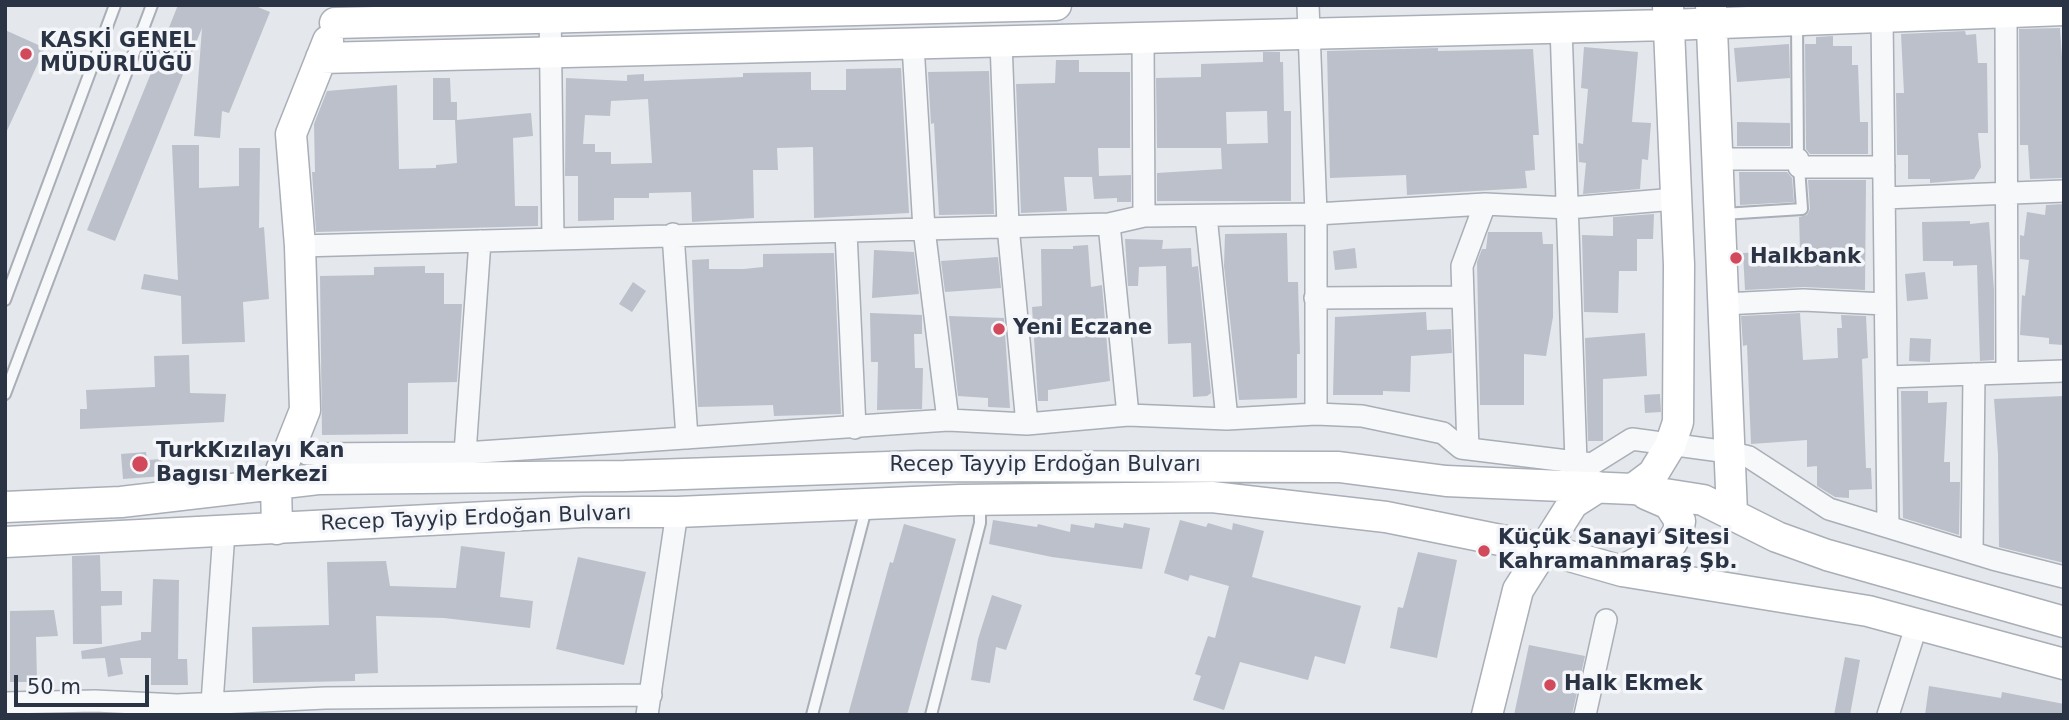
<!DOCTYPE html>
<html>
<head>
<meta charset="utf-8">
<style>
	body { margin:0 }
	#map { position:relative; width:2069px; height:720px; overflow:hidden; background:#e4e7ec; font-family:"DejaVu Sans",sans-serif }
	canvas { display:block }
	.frame { position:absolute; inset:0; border:7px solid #2b3445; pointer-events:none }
	.scale { position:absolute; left:14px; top:675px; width:135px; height:32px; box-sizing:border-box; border:4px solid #2b3445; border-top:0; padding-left:9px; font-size:21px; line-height:24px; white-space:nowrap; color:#2b3445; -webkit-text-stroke:5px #f4f6f9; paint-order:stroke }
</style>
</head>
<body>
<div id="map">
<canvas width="2069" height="720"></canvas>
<div class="frame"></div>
<div class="scale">50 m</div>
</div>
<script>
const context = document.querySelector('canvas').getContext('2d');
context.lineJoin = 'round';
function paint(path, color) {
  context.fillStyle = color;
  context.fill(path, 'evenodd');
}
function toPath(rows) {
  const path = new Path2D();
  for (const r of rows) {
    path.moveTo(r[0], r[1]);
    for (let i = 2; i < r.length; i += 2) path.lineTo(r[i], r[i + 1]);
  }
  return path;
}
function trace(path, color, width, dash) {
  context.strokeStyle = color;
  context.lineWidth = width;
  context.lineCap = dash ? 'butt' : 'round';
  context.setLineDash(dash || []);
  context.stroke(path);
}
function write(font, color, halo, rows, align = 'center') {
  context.font = font + ' "DejaVu Sans",sans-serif';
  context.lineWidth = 7;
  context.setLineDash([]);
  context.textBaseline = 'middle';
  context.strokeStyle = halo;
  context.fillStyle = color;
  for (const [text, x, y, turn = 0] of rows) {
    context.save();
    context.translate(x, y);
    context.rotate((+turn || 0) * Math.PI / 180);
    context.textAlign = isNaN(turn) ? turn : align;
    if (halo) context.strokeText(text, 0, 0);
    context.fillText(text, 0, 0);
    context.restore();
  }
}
const building = toPath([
	[178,5,253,5,270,12,229,113,222,111,220,138,194,136,202,28,115,241,87,230,151,73,140,68,155,30,166,35],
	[2060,28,2064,87,2064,178,2030,179,2028,145,2020,145,2019,29],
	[5,30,45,48,5,135],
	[1965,31,1966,35,1976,34,1978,63,1987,63,1988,133,1978,133,1981,167,1974,179,1930,183,1930,179,1908,179,1908,155,1897,155,1896,93,1904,93,1901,34],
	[1833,36,1833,46,1852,46,1852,65,1858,65,1860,122,1868,122,1868,154,1810,154,1806,149,1805,44,1816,44,1816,37],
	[1789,44,1790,78,1737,82,1734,48],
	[1584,47,1638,52,1632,122,1651,123,1648,160,1642,159,1640,189,1583,194,1586,163,1579,162,1578,143,1583,144,1588,89,1581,88],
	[1438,48,1438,51,1533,49,1539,135,1533,135,1535,170,1525,171,1527,188,1407,195,1406,175,1330,178,1327,51],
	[1263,52,1280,52,1280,62,1283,62,1284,111,1291,111,1291,201,1157,201,1157,173,1222,169,1221,148,1157,148,1156,78,1201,77,1201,64,1263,62],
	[1267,111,1268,143,1227,144,1226,112],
	[1056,60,1079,60,1079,72,1130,72,1130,148,1098,148,1099,176,1131,175,1131,202,1117,202,1117,198,1094,199,1092,177,1064,177,1067,211,1021,213,1016,84,1055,83],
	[901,68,909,213,814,218,813,147,777,148,778,170,753,170,754,218,692,222,691,192,649,193,649,198,614,198,614,220,578,221,578,176,565,176,566,78,627,81,627,75,644,74,644,81,743,77,743,73,811,72,811,90,846,90,846,69],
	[648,99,652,163,611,164,611,152,595,152,595,144,583,144,585,115,610,116,611,101],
	[989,71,994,214,939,215,934,123,931,124,928,72],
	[433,78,450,78,451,102,457,102,457,120,531,113,533,136,513,138,515,206,538,206,538,226,316,232,312,172,315,172,314,124,327,91,397,85,399,169,436,168,436,165,457,163,455,120,433,120],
	[1737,122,1790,123,1790,146,1737,146],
	[172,145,199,145,199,188,239,186,239,148,260,148,259,228,264,227,269,299,243,302,245,342,182,344,181,296,141,289,144,274,178,280],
	[1739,172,1787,172,1792,178,1794,202,1740,205],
	[1808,180,1866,180,1865,290,1804,287,1745,290,1743,253,1800,250,1799,217,1807,215,1810,209],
	[2064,204,2064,345,2049,344,2049,338,2020,335,2022,295,2025,296,2029,260,2020,259,2020,235,2024,236,2027,212,2045,215,2046,205],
	[1654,214,1653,239,1637,239,1637,271,1619,271,1618,313,1584,312,1582,235,1613,236,1613,217],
	[1970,221,1970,224,1989,222,1994,290,1994,360,1980,361,1977,265,1953,266,1953,261,1923,261,1922,222],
	[1488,232,1542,232,1543,244,1553,244,1553,317,1546,356,1524,354,1524,405,1480,405,1477,262,1482,249,1486,249],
	[1287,233,1288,282,1298,282,1300,354,1297,354,1297,398,1239,400,1224,266,1225,234],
	[1125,239,1163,240,1162,249,1191,248,1192,267,1198,266,1211,393,1207,396,1193,397,1191,343,1168,344,1166,266,1139,267,1138,286,1128,286],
	[1088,245,1091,287,1102,285,1110,381,1048,390,1048,401,1038,401,1032,307,1042,306,1041,249,1073,249,1073,246],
	[1355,248,1357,268,1335,270,1333,251],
	[874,250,914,252,919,294,872,298],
	[834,253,841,414,774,416,773,405,698,407,692,260,709,259,709,269,744,269,763,267,763,254],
	[998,257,1001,288,945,292,941,261],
	[425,266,425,273,444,273,444,304,462,304,457,382,408,383,408,434,322,435,320,276,374,275,374,267],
	[1925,272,1928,299,1907,301,1905,274],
	[633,282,646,291,632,312,619,304],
	[1426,312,1427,330,1451,329,1452,353,1411,356,1410,392,1383,391,1383,395,1333,395,1335,317],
	[870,313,922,315,922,334,914,334,915,368,923,368,922,409,877,410,878,362,871,362],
	[1800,313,1803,360,1838,358,1837,328,1842,328,1841,315,1866,316,1868,358,1862,359,1866,468,1871,468,1872,489,1849,490,1849,498,1835,497,1817,486,1817,466,1807,467,1807,440,1751,444,1747,345,1743,346,1741,316],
	[949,316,1004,318,1010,408,988,407,988,398,958,396],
	[1645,333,1647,376,1603,379,1603,441,1588,441,1585,338],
	[1910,338,1931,339,1930,362,1909,361],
	[189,355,190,393,226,394,224,422,80,429,80,409,87,409,86,390,155,387,154,356],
	[1901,391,1928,391,1928,403,1947,402,1944,462,1950,462,1950,482,1960,482,1959,535,1903,518],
	[1660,394,1661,412,1645,413,1644,395],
	[2064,396,2064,563,1999,547,1998,454,1994,399],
	[146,452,147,460,162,459,163,476,123,479,121,454],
	[993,520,1037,527,1038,524,1070,532,1071,524,1094,528,1095,523,1123,528,1124,523,1150,528,1142,569,1052,557,989,544],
	[1180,520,1206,527,1208,523,1232,530,1233,523,1264,531,1252,577,1361,606,1345,664,1315,656,1308,680,1240,662,1224,710,1193,700,1201,676,1195,674,1208,636,1215,638,1229,586,1190,575,1188,581,1164,573],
	[904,524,956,539,907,715,848,715,890,562,893,563],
	[461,546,505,552,500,597,533,601,530,628,444,618,376,616,378,673,355,674,355,681,253,683,252,627,329,625,327,562,386,561,390,586,456,588],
	[1418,552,1457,560,1437,658,1390,648,1398,607,1403,608],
	[100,555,101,591,122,591,122,605,101,606,102,644,73,644,72,556],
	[578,557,646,572,624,665,556,649],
	[153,579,179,580,178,659,187,659,188,685,151,685,151,658,120,658,123,674,108,677,105,658,82,659,81,651,141,640,141,632,151,632],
	[992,595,1022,605,1006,650,996,647,990,683,971,680,978,639],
	[54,610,58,636,36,637,37,682,10,682,10,611],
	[1529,645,1585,656,1572,715,1514,715],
	[1845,657,1860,660,1850,715,1834,715],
	[1929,686,2001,698,2002,692,2064,704,2064,715,1925,715]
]);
const lane = toPath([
	[1797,22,1798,159],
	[1723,214,1802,209,1799,167],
	[5,300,115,5],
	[5,394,152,5],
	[812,715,867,505],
	[931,715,980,523,980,503]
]);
const street = toPath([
	[550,5,553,239],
	[1308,5,1316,214,1316,414],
	[2006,12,2007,373],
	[1882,17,1888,525],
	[1561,27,1576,462],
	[1143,38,1144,216],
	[1001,42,1008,226,1027,424],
	[913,45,924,229,948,420],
	[1718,159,1798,159,1799,167,1884,167],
	[1884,198,2064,191],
	[1206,216,1227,419],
	[1109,224,1128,415],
	[846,232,855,428],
	[673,234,687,438],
	[300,246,1109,224,1144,216,1316,214,1485,204,1569,208,1675,199],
	[1315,298,1463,297],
	[1724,304,1803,300,1885,304],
	[1887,377,2064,371],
	[1468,449,1462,266,1485,204],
	[465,453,480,241],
	[307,454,465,453,948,420,1027,424,1128,415,1227,419,1316,414,1362,416,1443,433,1461,448,1592,464,1632,439,1728,452,1749,457,1829,509,1993,559,2064,577],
	[1972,552,1974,374],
	[5,703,95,701,177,705,325,698,651,695],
	[212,703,224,532],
	[647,715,677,512],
	[1585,715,1606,620],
	[1888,715,1917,624]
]);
const secondary = toPath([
	[1711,5,1732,513],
	[335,23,1056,5],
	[321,58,1669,25,2064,10],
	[1633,489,1653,474,1670,446,1678,422,1679,265,1668,5],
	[5,507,121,502,318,479,625,476,918,466,1339,467,1446,481,1633,489,1703,500,1777,537,1827,555,2064,622],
	[277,529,276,483,305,410,300,246,291,134,328,41],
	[5,542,583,512,677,512,960,500,1212,497,1386,517,1545,549,1622,571,1868,611,2064,664],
	[1622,571,1671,544,1678,532,1680,521,1669,504,1646,494],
	[1487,715,1518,590,1573,503,1598,487]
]);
const markers = [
	[26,54,7,"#d1495b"],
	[1736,258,7,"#d1495b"],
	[999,329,7,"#d1495b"],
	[140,464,9,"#d1495b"],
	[1484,551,7,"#d1495b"],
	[1550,685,7,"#d1495b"]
];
const poiNames = [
	["KASKİ GENEL",40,42],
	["MÜDÜRLÜĞÜ",40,66],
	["Halkbank",1750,258],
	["Yeni Eczane",1013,329],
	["TurkKızılayı Kan",156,452],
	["Bagısı Merkezi",156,476],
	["Küçük Sanayi Sitesi",1498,539],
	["Kahramanmaraş Şb.",1498,563],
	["Halk Ekmek",1564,685]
];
const streetNames = [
	["Recep Tayyip Erdoğan Bulvarı",1045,466],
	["Recep Tayyip Erdoğan Bulvarı",476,519,-2]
];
paint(building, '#bbc0ca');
trace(lane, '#a9aeb7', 14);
trace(street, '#a9aeb7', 24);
trace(secondary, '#a9aeb7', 33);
trace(lane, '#f7f8fa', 10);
trace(street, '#f7f8fa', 21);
trace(secondary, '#fff', 30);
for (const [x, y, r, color] of markers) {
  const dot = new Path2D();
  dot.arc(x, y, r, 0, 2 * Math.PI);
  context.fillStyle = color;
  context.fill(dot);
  trace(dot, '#f4f6f9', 2.5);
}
write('bold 21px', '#2b3445', '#f4f6f9', poiNames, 'left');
write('21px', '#2b3445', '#f4f6f9', streetNames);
</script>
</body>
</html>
